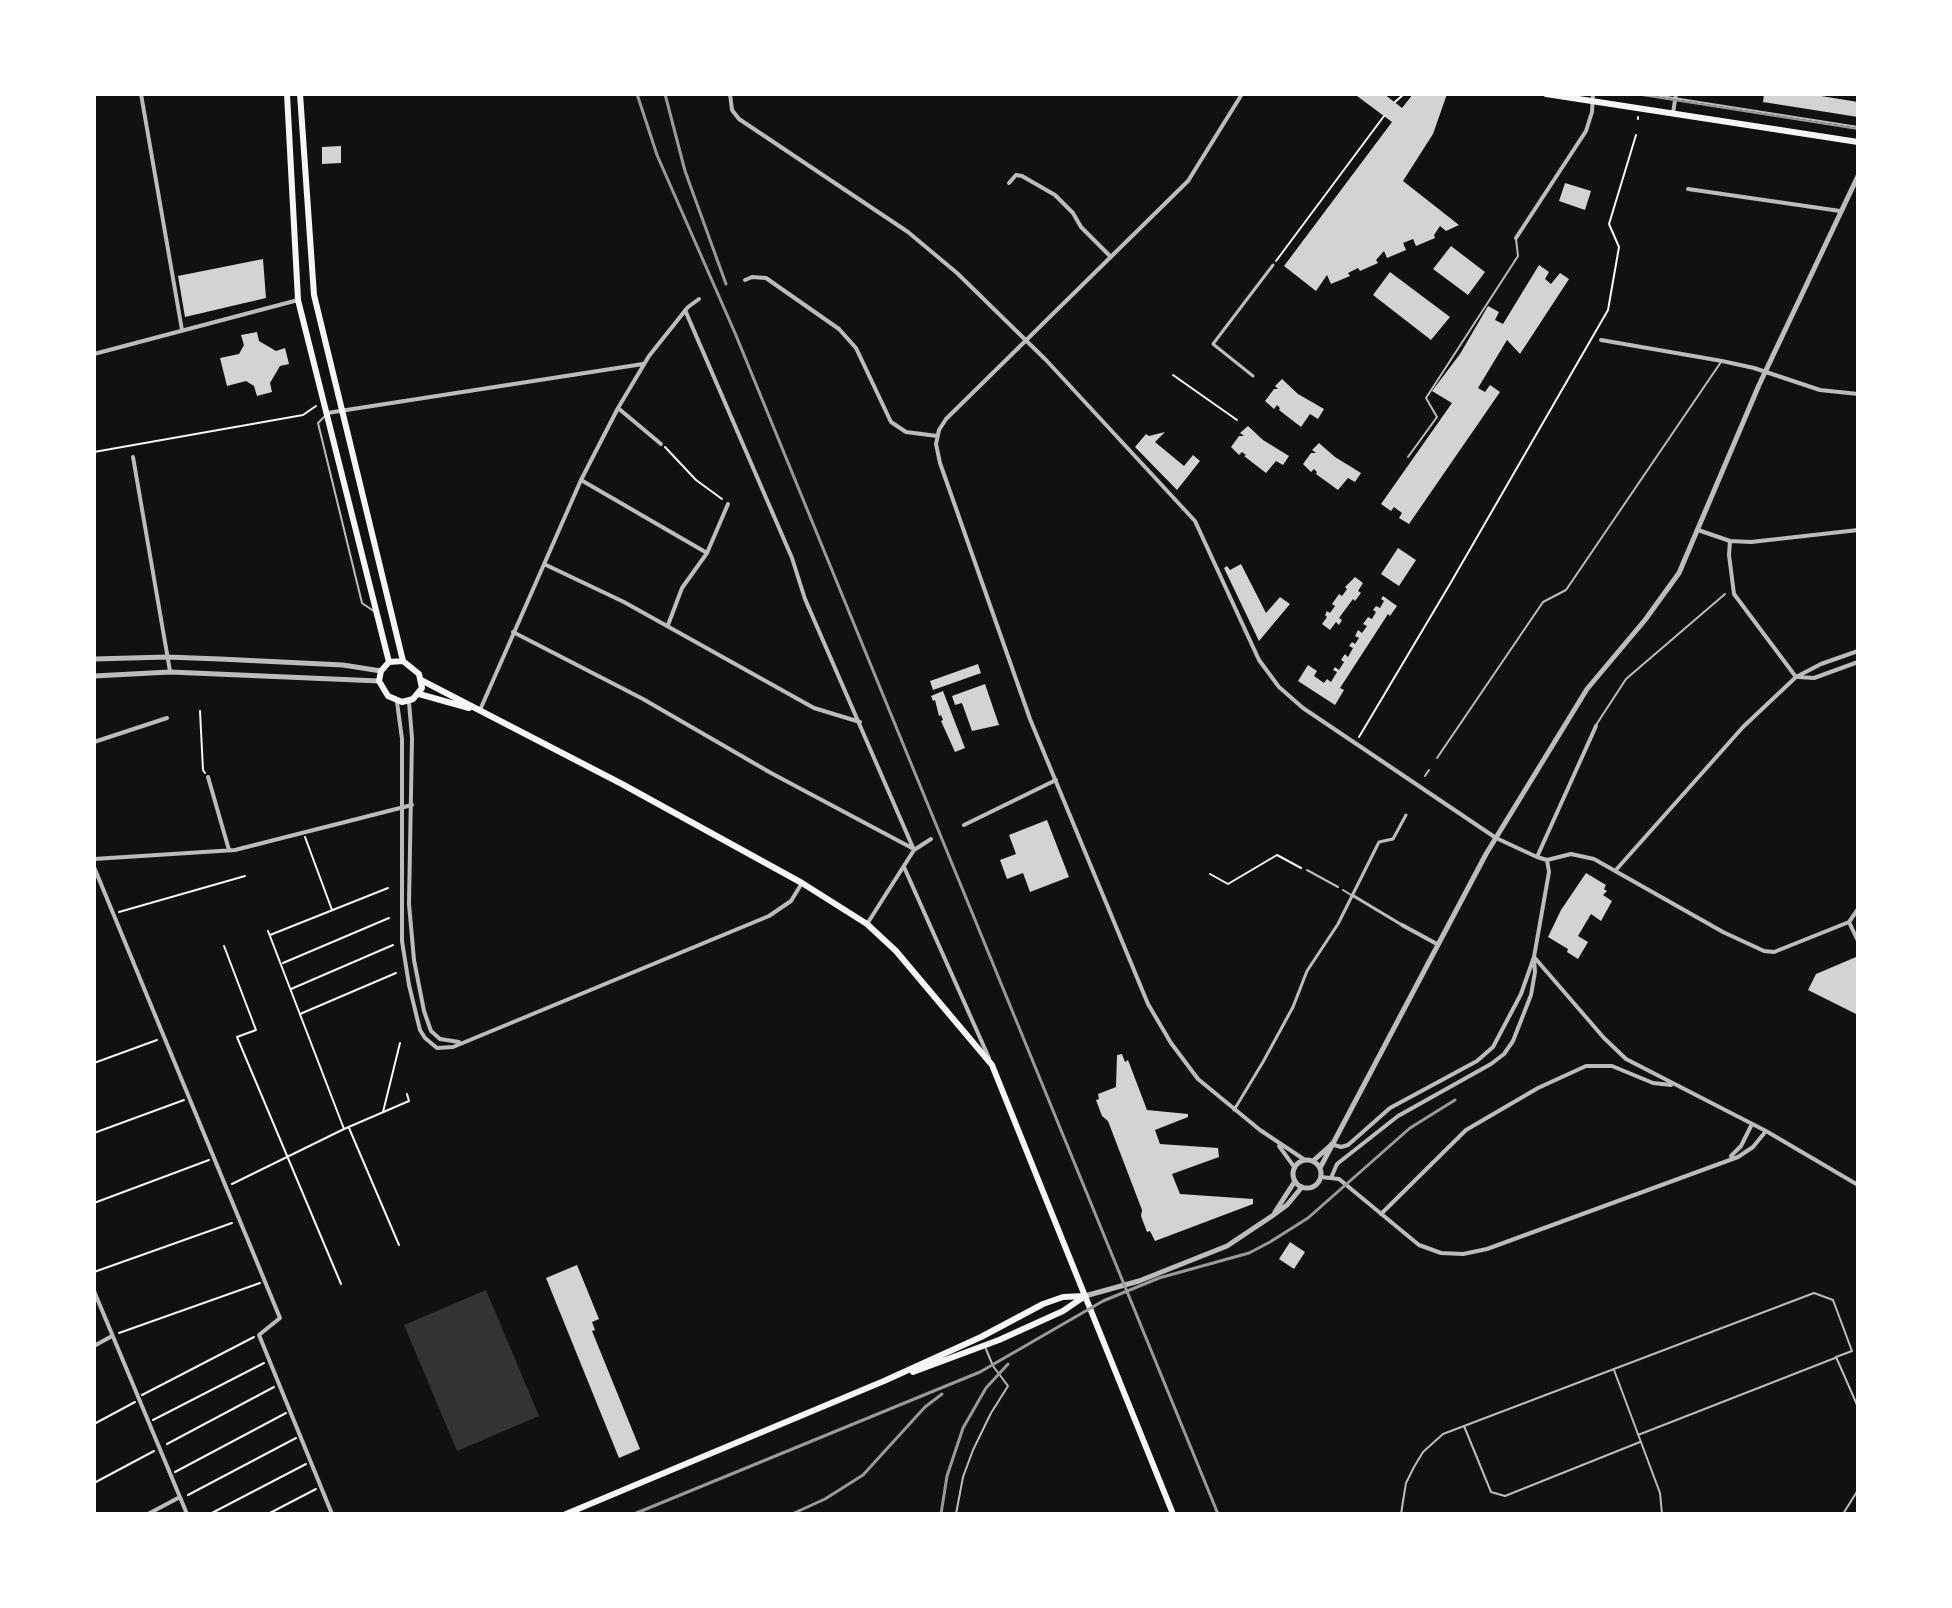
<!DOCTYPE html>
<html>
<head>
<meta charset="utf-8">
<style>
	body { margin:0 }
	#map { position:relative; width:1952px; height:1608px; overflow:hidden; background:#111; font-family:Inter,sans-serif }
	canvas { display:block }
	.frame { position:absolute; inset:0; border:96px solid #fff; pointer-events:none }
</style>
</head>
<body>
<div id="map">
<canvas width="1952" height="1608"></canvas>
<div class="frame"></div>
</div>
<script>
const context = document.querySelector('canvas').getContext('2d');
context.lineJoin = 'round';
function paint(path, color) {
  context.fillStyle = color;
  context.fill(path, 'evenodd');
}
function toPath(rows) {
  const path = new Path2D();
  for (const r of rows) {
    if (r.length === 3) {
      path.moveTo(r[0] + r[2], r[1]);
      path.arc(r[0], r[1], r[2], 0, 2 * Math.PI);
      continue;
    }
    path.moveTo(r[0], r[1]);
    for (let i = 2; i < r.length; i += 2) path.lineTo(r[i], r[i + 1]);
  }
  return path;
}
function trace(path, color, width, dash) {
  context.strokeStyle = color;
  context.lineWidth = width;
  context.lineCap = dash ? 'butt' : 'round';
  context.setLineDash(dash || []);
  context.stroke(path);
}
const water = toPath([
	[486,1290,539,1416,457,1451,404,1325]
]);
const building = toPath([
	[1357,94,1384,94,1402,108,1413,94,1447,94,1433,134,1403,181,1459,225,1446,231,1440,226,1434,235,1435,238,1416,246,1413,239,1403,243,1406,250,1387,258,1384,251,1376,260,1378,263,1360,271,1358,268,1348,273,1350,276,1331,284,1327,275,1316,291,1284,266,1392,122,1357,96],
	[1764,94,1809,94,1858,102,1858,117,1763,102],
	[341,146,341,163,322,164,322,147],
	[1565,183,1591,191,1585,210,1559,201],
	[1451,246,1485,272,1468,295,1433,269],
	[263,259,266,298,185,317,178,276],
	[1539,265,1549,272,1545,279,1551,284,1560,273,1569,279,1520,354,1507,340,1478,388,1485,392,1490,385,1500,392,1409,524,1399,518,1402,513,1394,507,1391,511,1381,504,1452,403,1432,391,1460,354,1488,306,1499,312,1495,320,1503,324],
	[1390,272,1450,317,1431,340,1373,295],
	[257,332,259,341,276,351,285,348,289,364,280,366,270,383,272,392,257,396,254,386,246,381,227,386,220,358,239,354,244,345,241,335],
	[1282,379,1298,394,1324,409,1318,419,1310,414,1301,427,1279,410,1280,408,1277,405,1274,409,1265,401,1274,389,1278,389,1275,386],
	[1248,426,1263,440,1289,456,1283,465,1276,461,1266,473,1244,456,1246,455,1242,452,1239,455,1231,447,1239,436,1244,436,1240,433],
	[1165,432,1155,442,1184,466,1193,455,1200,461,1177,490,1135,447,1146,434,1149,436],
	[1319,443,1335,457,1361,473,1355,482,1348,478,1338,490,1316,474,1317,472,1314,469,1311,472,1303,464,1311,453,1316,453,1312,450],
	[1398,548,1416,560,1399,586,1381,574],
	[1241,564,1266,613,1280,597,1290,604,1259,641,1224,568,1227,566,1230,570],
	[1355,577,1363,583,1358,591,1361,593,1355,601,1353,599,1339,618,1342,620,1339,625,1336,622,1330,630,1322,624,1327,617,1325,615,1327,611,1330,613,1335,606,1332,604,1339,594,1342,596,1347,589,1345,587],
	[1383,596,1397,606,1390,616,1388,614,1340,688,1344,690,1335,705,1298,681,1308,665,1317,671,1314,676,1324,683,1327,679,1331,682,1337,672,1333,670,1335,667,1339,670,1344,662,1341,660,1345,654,1348,657,1353,648,1349,646,1352,642,1355,644,1359,638,1355,636,1358,630,1362,633,1367,626,1363,624,1368,617,1372,619,1376,612,1373,610,1376,606,1380,608,1384,601,1381,599],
	[978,664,981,673,933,690,930,681],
	[985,684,999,725,972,731,962,703,955,705,952,696],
	[943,691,965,748,955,752,941,721,943,720,941,715,939,716,935,700,933,701,931,696],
	[1047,820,1069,877,1030,892,1023,873,1007,879,1000,860,1016,854,1009,835],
	[1586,873,1606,885,1604,889,1607,891,1603,895,1612,901,1601,921,1591,914,1578,936,1588,942,1578,959,1567,952,1568,949,1548,937,1561,910],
	[1856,957,1858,1015,1808,990,1816,974],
	[1122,1054,1125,1062,1128,1060,1147,1110,1188,1114,1188,1117,1155,1130,1160,1144,1218,1148,1219,1157,1172,1174,1180,1194,1253,1199,1253,1204,1155,1241,1150,1231,1147,1232,1141,1216,1142,1210,1108,1121,1102,1116,1096,1100,1099,1099,1098,1094,1116,1087,1117,1055],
	[1290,1242,1305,1252,1294,1269,1279,1259],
	[577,1265,599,1319,592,1322,595,1330,592,1331,640,1449,619,1458,546,1278]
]);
const path = toPath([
	[1395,102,1404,94],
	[1638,119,1638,117],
	[1276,261,1384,116],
	[1173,375,1237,420],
	[665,447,696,480,722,499],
	[94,452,303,415,316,406],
	[200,711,203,770,205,773],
	[1359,737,1450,584,1608,310,1619,247,1609,224,1636,135],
	[305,837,332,910],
	[1210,874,1228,884,1277,855,1301,868],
	[119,912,245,876],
	[268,931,344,1129],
	[270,935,388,888],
	[224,946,256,1030,237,1037,341,1284],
	[283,963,389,918],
	[291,989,393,945],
	[300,1014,396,973],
	[94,1063,157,1040],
	[383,1112,400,1043],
	[349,1128,399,1245],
	[94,1133,184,1100],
	[232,1184,344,1129,409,1101,407,1094],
	[94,1203,209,1160],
	[94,1272,232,1223],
	[119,1333,260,1283],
	[142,1395,254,1337],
	[153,1420,264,1363],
	[94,1424,135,1402],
	[167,1444,274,1387],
	[175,1472,286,1413],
	[94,1483,154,1451],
	[188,1495,296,1438],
	[210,1514,306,1464],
	[268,1514,316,1489]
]);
const service = toPath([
	[1648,94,1858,127],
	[324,417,318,423,362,603,375,612],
	[1408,457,1437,417,1426,398,1518,256,1516,239],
	[1596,725,1626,679,1725,594],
	[1437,758,1543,602,1566,590,1721,362],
	[1425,776,1429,770],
	[1307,870,1338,887],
	[1343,890,1351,895],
	[1614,1370,1660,1493,1662,1514],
	[1464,1426,1491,1492,1505,1496,1640,1442],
	[1638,1435,1835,1358],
	[956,1514,963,1477,973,1450,991,1413,1008,1386,993,1366,986,1349],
	[1401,1514,1406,1483,1414,1467,1423,1452,1443,1434,1814,1293,1833,1300,1852,1351,1836,1357,1858,1407],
	[1833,1514,1840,1514],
	[1843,1514,1858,1490]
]);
const pedestrian = toPath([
	[1253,376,1213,344,1273,265],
	[1352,895,1402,925],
	[1234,1110,1263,1062,1293,1007,1307,971,1338,924,1379,842,1393,839,1406,815]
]);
const minor = toPath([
	[141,94,182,330],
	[730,94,732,110,739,119,908,232,957,273,1046,360,1195,521,1259,660,1279,687,1303,708,1496,838,1537,857,1547,860,1571,854,1594,859,1723,932,1764,951,1774,952,1849,922,1858,941],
	[1242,94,1188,181,946,419,939,430,936,444,940,463,1030,719,1148,1004,1171,1043,1198,1079,1260,1130,1305,1160],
	[1673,113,1676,94],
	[1009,183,1016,175,1022,176,1055,195,1073,213,1081,227,1111,257],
	[1688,189,1840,211],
	[1516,238,1586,131,1592,112,1593,94],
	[745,280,752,277,766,278,839,329,856,348,891,422,906,432,937,436],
	[685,310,792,558,805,599,914,850],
	[1601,340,1722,361,1754,368,1820,390,1858,394],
	[94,354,298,300],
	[618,408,661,444],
	[327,413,643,364],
	[133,457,170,671],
	[581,480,707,553],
	[1698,530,1730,541,1751,542,1858,530],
	[1730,541,1729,555,1734,594,1796,677],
	[544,564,624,602,814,708,860,722],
	[668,625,682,588,707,553,728,504],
	[513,632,643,699,771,773,912,848],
	[1798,677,1814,678,1858,662],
	[397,702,402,739,402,941,409,985,420,1030,425,1038,437,1048,453,1047,769,916,791,901,802,883],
	[409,702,412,738,409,904,414,960,424,1011,431,1031,440,1039,459,1042],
	[480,710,581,480,618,408,649,356,688,307,699,299],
	[94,742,167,718],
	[208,777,229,850],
	[964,825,1056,780],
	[1537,857,1596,726],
	[94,859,235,850,412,805],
	[94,867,280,1318,259,1335,332,1514],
	[904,867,989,1058],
	[1615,871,1743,727,1796,677,1821,664,1858,651],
	[1849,922,1858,909],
	[867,924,914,850,931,839],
	[1402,925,1437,944],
	[1534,957,1604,1038,1626,1059,1766,1131,1858,1185],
	[1331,1144,1341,1147,1348,1145,1390,1108,1477,1061,1493,1047,1521,994,1534,957,1549,872,1547,860],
	[1279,1146,1295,1168],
	[1731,1156,1741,1146,1752,1124],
	[1321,1177,1339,1179,1419,1245,1441,1253,1463,1254,1487,1249,1738,1157,1753,1147,1766,1131],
	[1331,1178,1337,1164,1398,1116,1491,1064,1504,1054,1513,1041,1531,995,1535,972,1534,959],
	[1381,1214,1466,1130,1538,1088,1586,1066,1612,1066,1653,1083,1671,1085],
	[94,1291,187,1514],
	[94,1346,112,1336],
	[148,1514,180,1497]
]);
const tertiary = toPath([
	[94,659,167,657,220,659,343,665,381,671],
	[94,676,170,672,379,681],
	[1307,1174,14],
	[1313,1161,1331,1145],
	[1320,1168,1486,854,1587,689,1645,620,1679,573,1759,385,1858,176],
	[1275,1212,1295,1181],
	[1085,1296,1139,1281,1227,1246,1272,1216,1287,1205,1302,1187]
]);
const secondary = toPath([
	[287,94,298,300,389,662],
	[300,94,314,295,403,661],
	[403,661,419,674,422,688,413,699,402,702,388,696,379,681,381,671,389,662,403,661],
	[421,680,622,784,802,883,867,924,896,951,992,1065,1085,1296],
	[419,694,469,708]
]);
const primary = toPath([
	[1546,94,1858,142],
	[1085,1296,1173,1514],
	[913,1372,999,1340,1063,1311,1085,1296],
	[566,1514,884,1381,981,1337,1043,1304,1063,1297,1085,1296]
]);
const tram = toPath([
	[1636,94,1858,129]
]);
const rail = toPath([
	[637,94,657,155,735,333,1218,1514],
	[665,94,685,171,726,284],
	[634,1514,980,1372,1103,1301,1159,1278,1249,1253,1270,1242,1308,1218,1410,1128,1455,1100],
	[792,1514,825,1499,863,1475,925,1407,942,1394],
	[941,1514,947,1476,963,1428,986,1388,1008,1364]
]);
paint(water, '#333');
paint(building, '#d3d3d3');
trace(path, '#f5f5f5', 2);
trace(service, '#bcbcbc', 2);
trace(pedestrian, '#bcbcbc', 3);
trace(minor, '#bcbcbc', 4);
trace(tertiary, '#bcbcbc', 5);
trace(secondary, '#f5f5f5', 6);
trace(primary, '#f5f5f5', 6);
trace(tram, '#9a9a9a', 2);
trace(rail, '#9a9a9a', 3);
</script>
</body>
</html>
